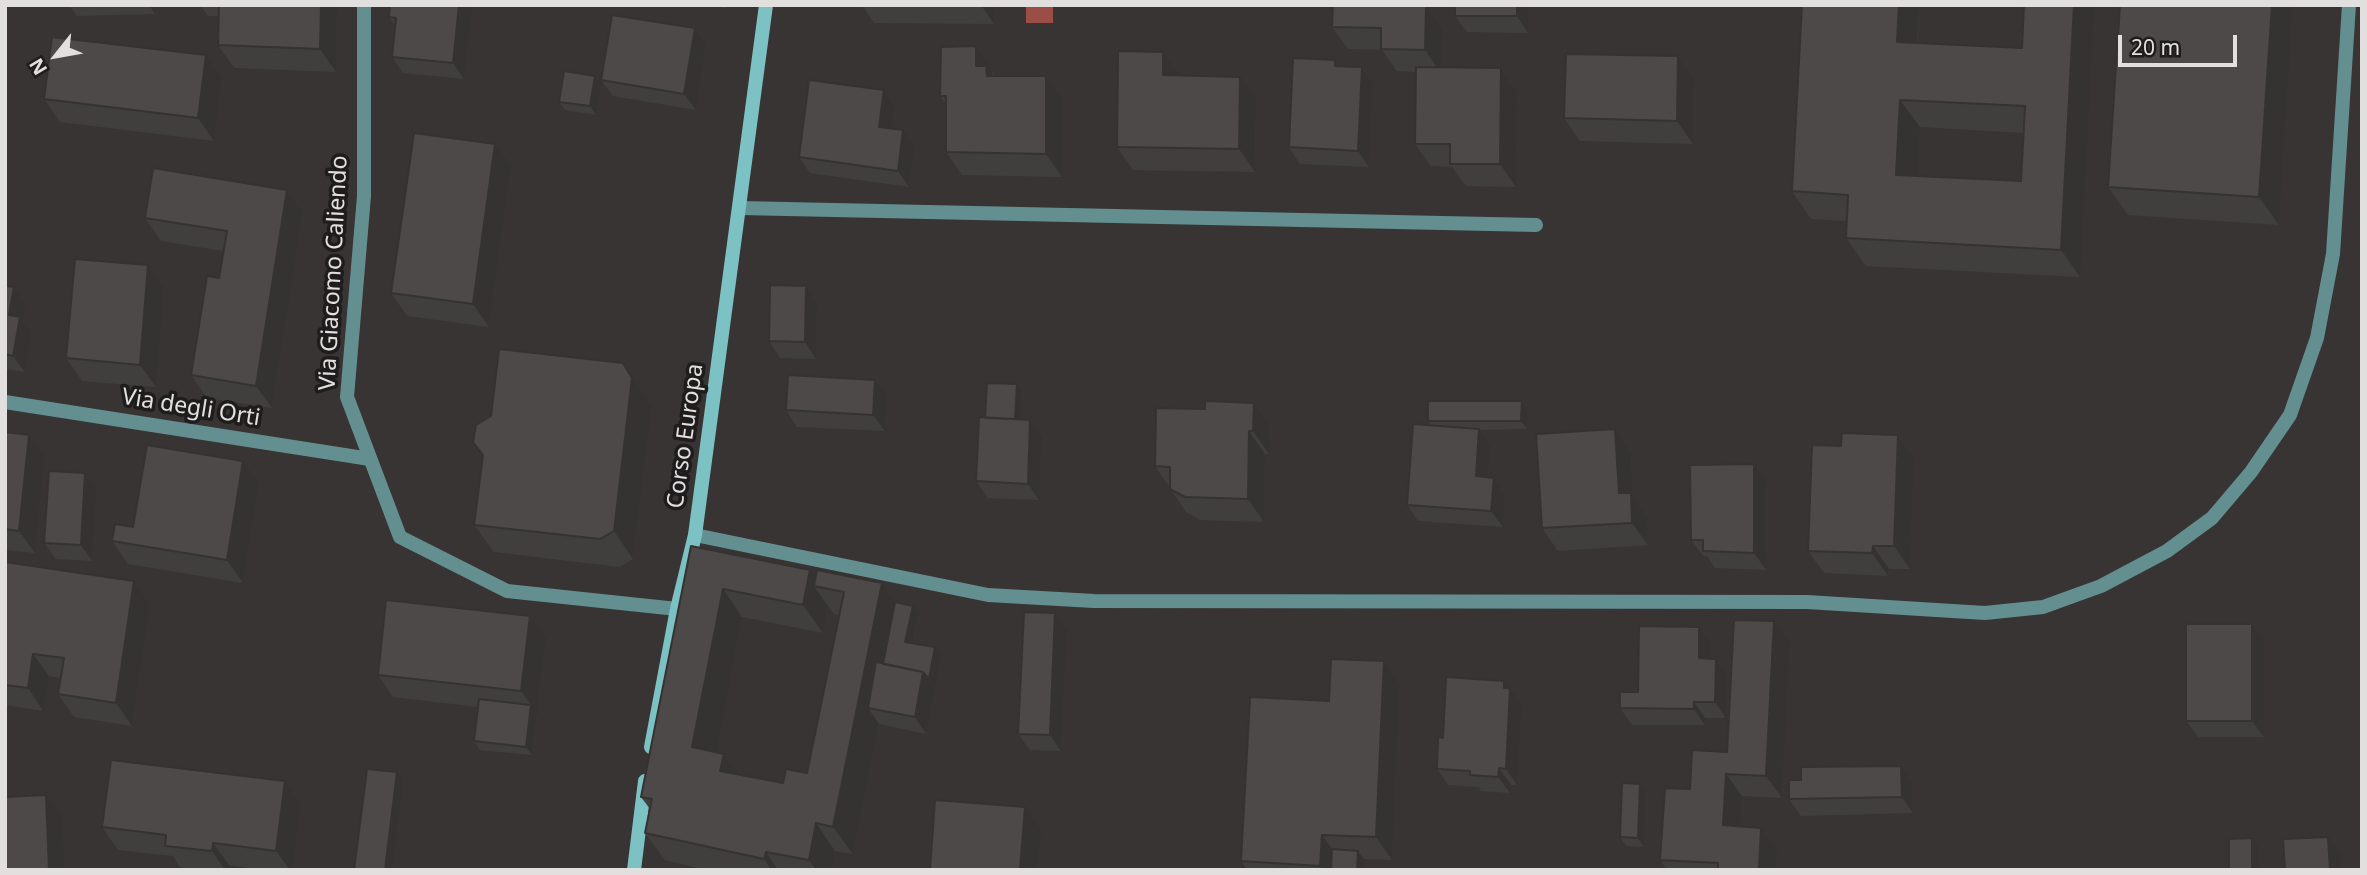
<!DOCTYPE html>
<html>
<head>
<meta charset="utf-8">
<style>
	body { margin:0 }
	#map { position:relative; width:2367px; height:875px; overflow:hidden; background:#383434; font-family:"Noto Sans",sans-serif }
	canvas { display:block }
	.frame { position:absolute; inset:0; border:7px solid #e2e0df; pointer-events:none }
	.north { position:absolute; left:21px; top:21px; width:70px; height:70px; -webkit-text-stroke:5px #1e1c1c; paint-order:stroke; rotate:239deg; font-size:19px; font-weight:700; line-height:28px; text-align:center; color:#e2e0df }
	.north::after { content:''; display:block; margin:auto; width:24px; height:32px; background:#e2e0df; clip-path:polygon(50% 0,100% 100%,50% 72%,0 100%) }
	.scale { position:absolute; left:2118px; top:35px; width:119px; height:32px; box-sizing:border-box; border:4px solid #e2e0df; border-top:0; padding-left:9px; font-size:21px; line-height:24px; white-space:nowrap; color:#e2e0df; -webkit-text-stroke:5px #1e1c1c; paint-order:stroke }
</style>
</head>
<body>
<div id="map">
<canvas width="2367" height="875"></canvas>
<div class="frame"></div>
<div class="north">N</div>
<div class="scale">20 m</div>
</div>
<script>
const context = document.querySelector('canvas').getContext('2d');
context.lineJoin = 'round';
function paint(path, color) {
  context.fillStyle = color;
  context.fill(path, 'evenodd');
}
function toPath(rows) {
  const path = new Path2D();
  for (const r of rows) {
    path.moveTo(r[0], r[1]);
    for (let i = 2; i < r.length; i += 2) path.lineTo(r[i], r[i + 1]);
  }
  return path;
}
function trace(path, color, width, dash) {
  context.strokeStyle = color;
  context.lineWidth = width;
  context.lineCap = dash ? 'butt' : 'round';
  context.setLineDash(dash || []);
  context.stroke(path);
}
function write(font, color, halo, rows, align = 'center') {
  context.font = font + ' "Noto Sans",sans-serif';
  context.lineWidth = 7;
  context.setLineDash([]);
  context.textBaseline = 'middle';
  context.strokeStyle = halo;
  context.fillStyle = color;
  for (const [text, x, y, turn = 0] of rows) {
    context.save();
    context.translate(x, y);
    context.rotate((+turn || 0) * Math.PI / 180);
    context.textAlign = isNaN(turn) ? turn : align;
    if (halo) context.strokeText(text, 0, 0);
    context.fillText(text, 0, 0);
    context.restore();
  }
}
const water = toPath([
	[1026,5,1053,5,1053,23,1026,23]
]);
const street = toPath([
	[364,5,364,196,347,397,400,537,507,591,677,609],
	[740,208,1536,225],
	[5,402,370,459],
	[695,535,988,595,1094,601,1807,602,1985,613,2043,607,2101,586,2167,551,2212,518,2251,472,2290,415,2317,338,2333,254,2349,5]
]);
const secondary = toPath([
	[651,747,677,609,695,535,766,5],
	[634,870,645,781]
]);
const wall = toPath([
	[69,5,154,5,155,14,77,16],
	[200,5,337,5,336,72,234,68,218,45,219,16,208,16],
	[703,5,726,5,726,8],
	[862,5,995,5,994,24,874,23],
	[1426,5,1442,28,1441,67,1501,68,1517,91,1516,187,1466,186,1452,167,1431,166,1415,144,1416,72,1397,71,1382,50,1348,49,1332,27],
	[1455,5,1528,5,1528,33,1467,32,1455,16],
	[1802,5,1919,5,1918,43,2022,48,2080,277,1866,266,1846,238,1847,221,1811,219,1792,191],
	[1920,127,2024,133,2021,181,1917,176],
	[2293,5,2279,225,2128,215,2108,187],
	[472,10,464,79,403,73,392,57,395,26,389,17],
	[706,45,696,110,613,96,601,80],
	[976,46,992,69,993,76,1046,76,1062,99,1062,177,962,175,946,152,946,104,940,96],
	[1678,56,1694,79,1693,144,1580,141,1564,118],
	[1339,66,1362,67,1373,83,1369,167,1300,164,1289,147],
	[1179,75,1256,99,1255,172,1133,170,1117,147],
	[222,78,214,141,60,122,44,99],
	[601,85,596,115,565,110,559,102],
	[884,90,895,107,892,129,915,146,909,187,810,173,799,157],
	[511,167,489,327,407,316,391,293],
	[287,190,303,213,272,408,207,398,191,375,219,278,223,251,161,241,145,218],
	[148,265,164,288,156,387,82,381,66,358],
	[5,286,14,287,26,303,23,321,31,333,25,372,5,369],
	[806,286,817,302,816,359,780,358,769,341],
	[623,363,652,406,633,559,620,567,494,552,474,525],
	[1022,392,1021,419,1030,420,1042,436,1039,500,988,498,976,481,985,418],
	[887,396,885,431,797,427,786,410],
	[1522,401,1528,409,1527,429,1479,430,1490,445,1488,477,1494,478,1505,494,1503,527,1418,521,1407,505,1431,426,1428,421],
	[1254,403,1269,425,1269,454,1265,454,1264,522,1200,520,1186,512,1155,466,1205,409],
	[1615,429,1631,452,1633,497,1647,516,1648,545,1558,551,1542,528],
	[5,432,29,435,45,457,35,553,5,550],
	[1898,435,1914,458,1910,569,1889,569,1888,576,1824,573,1808,551,1841,446],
	[85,473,97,489,92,561,56,559,44,543],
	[1765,480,1766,570,1715,568,1707,556,1703,556,1691,540],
	[259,484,243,583,128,564,112,541,133,527],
	[691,546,816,578,882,583,895,602,919,614,913,643,941,655,926,734,879,724,853,854,835,851,832,870,706,870,665,860,645,833,650,809,641,797],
	[828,606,834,614,839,615,807,773,783,783,738,774,724,754,716,752,742,617,823,633],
	[5,562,134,581,150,604,132,726,74,717,58,694,61,678,49,676,43,711,5,705],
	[1055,613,1067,629,1061,751,1030,750,1018,734],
	[2252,624,2264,640,2264,737,2198,737,2186,721],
	[546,639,532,755,480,750,474,741,478,707,393,697,378,675],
	[1710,644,1710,659,1716,659,1727,675,1726,718,1705,718,1705,725,1632,725,1620,708,1638,692],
	[1790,644,1782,798,1742,796,1740,826,1777,850,1776,870,1667,870,1660,860,1690,789,1727,752],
	[1384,661,1400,684,1392,860,1364,859,1364,870,1247,870,1241,861],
	[1509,688,1522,705,1517,785,1511,785,1510,793,1481,791,1479,787,1448,785,1437,769,1443,738],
	[285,781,301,804,293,870,262,870,229,865,229,870,181,869,173,856,118,850,102,827],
	[1912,782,1913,813,1801,816,1789,799],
	[1640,784,1646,792,1644,847,1626,846,1620,837]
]);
const shadedWall = toPath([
	[149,5,154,5,155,14],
	[321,5,337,5,336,72,320,49],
	[459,5,469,5,472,10,464,79,453,63],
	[981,5,995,5,994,24],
	[1426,5,1442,28,1441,73,1425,50],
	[1517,5,1528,5,1528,33,1517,16],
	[1899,5,1919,5,1916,69,1897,42],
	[2074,5,2094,5,2080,277,2061,250],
	[2272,5,2293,5,2279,225,2259,197],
	[695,28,706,45,696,110,684,94],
	[976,46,992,69,992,75,1002,89,976,66],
	[1163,52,1179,75,1179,98,1163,75],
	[206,55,222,78,214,141,198,118],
	[1678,56,1694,79,1693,144,1677,121],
	[1362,67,1373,83,1369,167,1358,151],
	[1501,68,1517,91,1516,187,1500,164],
	[595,76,601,85,596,115,590,106],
	[1046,76,1062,99,1062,177,1046,154],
	[1240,77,1256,99,1255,172,1239,149],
	[884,90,895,107,890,143,879,127],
	[1900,100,1920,127,1916,203,1896,175],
	[903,130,915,146,909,187,898,171],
	[495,144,511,167,489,327,473,304],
	[287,190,303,213,272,408,256,386],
	[148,265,164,288,156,387,140,365],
	[806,286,817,302,816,359,805,342],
	[14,287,26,303,23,321,31,333,25,372,13,356,9,315],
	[623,363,652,406,633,559,614,531],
	[875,380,887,396,885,431,873,415],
	[1017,384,1022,392,1020,435,1015,426],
	[1522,401,1528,409,1527,429,1521,421],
	[1254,403,1269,425,1269,454,1253,431],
	[1030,420,1042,436,1039,500,1028,484],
	[1479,429,1490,445,1487,493,1476,476],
	[1615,429,1631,452,1633,497,1647,516,1648,545,1632,523,1619,493],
	[1249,431,1265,454,1264,522,1248,499],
	[29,435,45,457,35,553,19,531],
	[1898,435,1914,458,1910,569,1894,546],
	[243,461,259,484,243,583,227,560],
	[1754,464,1765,480,1766,570,1754,553],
	[85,473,97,489,92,561,81,545],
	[1494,478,1505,494,1503,527,1491,511],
	[1873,546,1889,569,1888,576,1872,553],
	[810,570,823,588,814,586,828,606,823,633,803,605],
	[134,581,150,604,132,726,116,703],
	[882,583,901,611,868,708,879,724,853,854,833,827],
	[723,589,742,617,712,775,692,747],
	[913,606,919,614,911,650,905,642],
	[1055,613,1067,629,1061,751,1050,735],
	[530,616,546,639,532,755,526,747,531,705,521,691],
	[1774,621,1790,644,1782,798,1766,776],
	[2252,624,2264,640,2264,737,2252,721],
	[1699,627,1710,644,1710,675,1699,658],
	[935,647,941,655,935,688,929,679],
	[33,654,49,676,43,711,28,688],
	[1716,659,1727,675,1726,718,1715,702],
	[1384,661,1400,684,1392,860,1376,837],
	[923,672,935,688,926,734,915,717],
	[1504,681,1522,705,1517,785,1506,769],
	[1694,702,1705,718,1705,725,1694,709],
	[724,754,743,781,720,771],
	[1901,766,1912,782,1913,813,1902,797],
	[1499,768,1511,785,1510,793,1498,777],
	[397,772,403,781,392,870,385,870],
	[1726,774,1742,796,1739,848,1723,825],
	[285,781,301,804,293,870,290,870,276,851],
	[1640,784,1646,792,1644,847,1638,838],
	[46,795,62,817,64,870,49,870],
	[1025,807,1041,830,1037,870,1020,870],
	[816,823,835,851,832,870,816,870,809,860],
	[1761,828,1777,850,1776,870,1759,870],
	[1322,835,1338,857,1337,870,1323,870,1320,866],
	[2328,837,2340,853,2341,870,2330,870],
	[2252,838,2258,847,2258,870,2252,870],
	[213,843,229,865,229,870,225,870,212,851],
	[1358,851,1364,859,1364,870,1357,870],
	[766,852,778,870,771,870,764,859]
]);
const building = toPath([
	[219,5,321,5,320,49,218,45,219,5],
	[390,5,459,5,453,63,392,57,396,18,389,17,390,5],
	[1333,5,1426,5,1425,50,1381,49,1381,28,1332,27,1333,5],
	[1455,5,1517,5,1517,16,1455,16,1455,5],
	[1802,5,1899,5,1897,42,2022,48,2024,5,2074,5,2061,250,1846,238,1848,195,1792,191,1802,5],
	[1900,100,2025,106,2021,181,1896,175,1900,100],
	[2120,5,2272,5,2259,197,2108,187,2120,5],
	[612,15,695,28,684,94,601,80,612,15],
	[52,37,206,55,198,118,44,99,52,37],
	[976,46,976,66,986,66,987,76,1046,76,1046,154,946,152,946,96,940,96,941,47,976,46],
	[1118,51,1163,52,1163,75,1240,77,1239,149,1117,147,1118,51],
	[1566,54,1678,56,1677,121,1564,118,1566,54],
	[1293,58,1335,60,1335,66,1362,67,1358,151,1289,147,1293,58],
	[1416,67,1501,68,1500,164,1450,164,1450,144,1415,144,1416,67],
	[564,71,595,76,590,106,559,102,564,71],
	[809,80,884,90,879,127,903,130,898,171,799,157,809,80],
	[414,133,495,144,473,304,391,293,414,133],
	[153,168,287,190,256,386,191,375,207,276,219,278,227,231,145,218,153,168],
	[75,259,148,265,140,365,66,358,75,259],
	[770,285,806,286,805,342,769,341,770,285],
	[5,286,14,287,9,315,20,317,13,356,5,354,5,286],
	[499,349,623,363,632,378,614,531,600,539,474,525,483,455,473,442,476,425,491,416,499,349],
	[788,375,875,380,873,415,786,410,788,375],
	[987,383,1017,384,1015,419,985,418,987,383],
	[1205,401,1254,403,1253,431,1249,431,1248,499,1185,497,1170,489,1170,467,1155,466,1156,408,1205,409,1205,401],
	[1428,401,1522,401,1521,421,1428,421,1428,401],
	[979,417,1030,420,1028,484,976,481,979,417],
	[1413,424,1479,429,1476,476,1494,478,1491,511,1407,505,1413,424],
	[1615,429,1619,493,1631,493,1632,523,1542,528,1536,434,1615,429],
	[5,432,29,435,19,531,5,529,5,432],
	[1842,433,1898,435,1894,546,1873,546,1872,553,1808,551,1812,445,1841,446,1842,433],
	[147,445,243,461,227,560,112,541,115,524,133,527,147,445],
	[1754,464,1754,553,1703,551,1703,540,1691,540,1690,465,1754,464],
	[49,471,85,473,81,545,44,543,49,471],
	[691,546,810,570,803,605,723,589,692,747,724,754,720,771,783,783,786,769,807,773,844,592,814,586,817,570,882,583,833,827,816,823,809,860,766,852,764,859,645,833,652,799,641,797,691,546],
	[5,562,134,581,116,703,58,694,64,658,33,654,28,688,5,685,5,562],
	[386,600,530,616,521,691,378,675,386,600],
	[895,602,913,606,905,642,935,647,929,679,923,672,883,664,895,602],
	[1024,612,1055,613,1050,735,1018,734,1024,612],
	[1734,620,1774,621,1766,776,1726,774,1723,825,1761,828,1759,870,1718,870,1718,863,1660,860,1665,788,1690,789,1692,750,1727,752,1734,620],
	[2186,624,2252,624,2252,721,2186,721,2186,624],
	[1639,626,1699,627,1699,658,1716,659,1715,702,1694,702,1694,709,1620,708,1620,692,1638,692,1639,626],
	[1331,659,1384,661,1376,837,1322,835,1320,866,1241,861,1250,697,1329,701,1331,659],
	[876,662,923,672,915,717,868,708,876,662],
	[1446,677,1504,681,1504,688,1510,688,1506,769,1499,768,1498,777,1470,775,1470,771,1437,769,1438,737,1443,738,1446,677],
	[479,699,531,705,526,747,474,741,479,699],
	[111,760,285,781,276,851,213,843,212,851,165,846,166,835,102,827,111,760],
	[1901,766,1902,797,1789,799,1789,780,1801,780,1801,767,1901,766],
	[367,769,397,772,385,870,354,870,367,769],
	[1622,783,1640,784,1638,838,1620,837,1622,783],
	[46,795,49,870,5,870,5,797,46,795],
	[935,800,1025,807,1020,870,930,870,935,800],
	[2328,837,2330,870,2285,870,2283,839,2328,837],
	[2252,838,2252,870,2229,870,2229,839,2252,838],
	[1332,849,1358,851,1357,870,1331,870,1332,849]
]);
const streetNames = [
	["Via Giacomo Caliendo",334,273,-87],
	["Via degli Orti",191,408,9],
	["Corso Europa",686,436,-82]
];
paint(water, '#9b4f44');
trace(street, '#648f90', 14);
trace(secondary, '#7cc1c3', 14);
paint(wall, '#413f3e');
paint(shadedWall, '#353332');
paint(building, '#4c4948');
trace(building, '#353332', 2);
write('23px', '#e2e0df', '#1e1c1c', streetNames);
</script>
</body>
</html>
